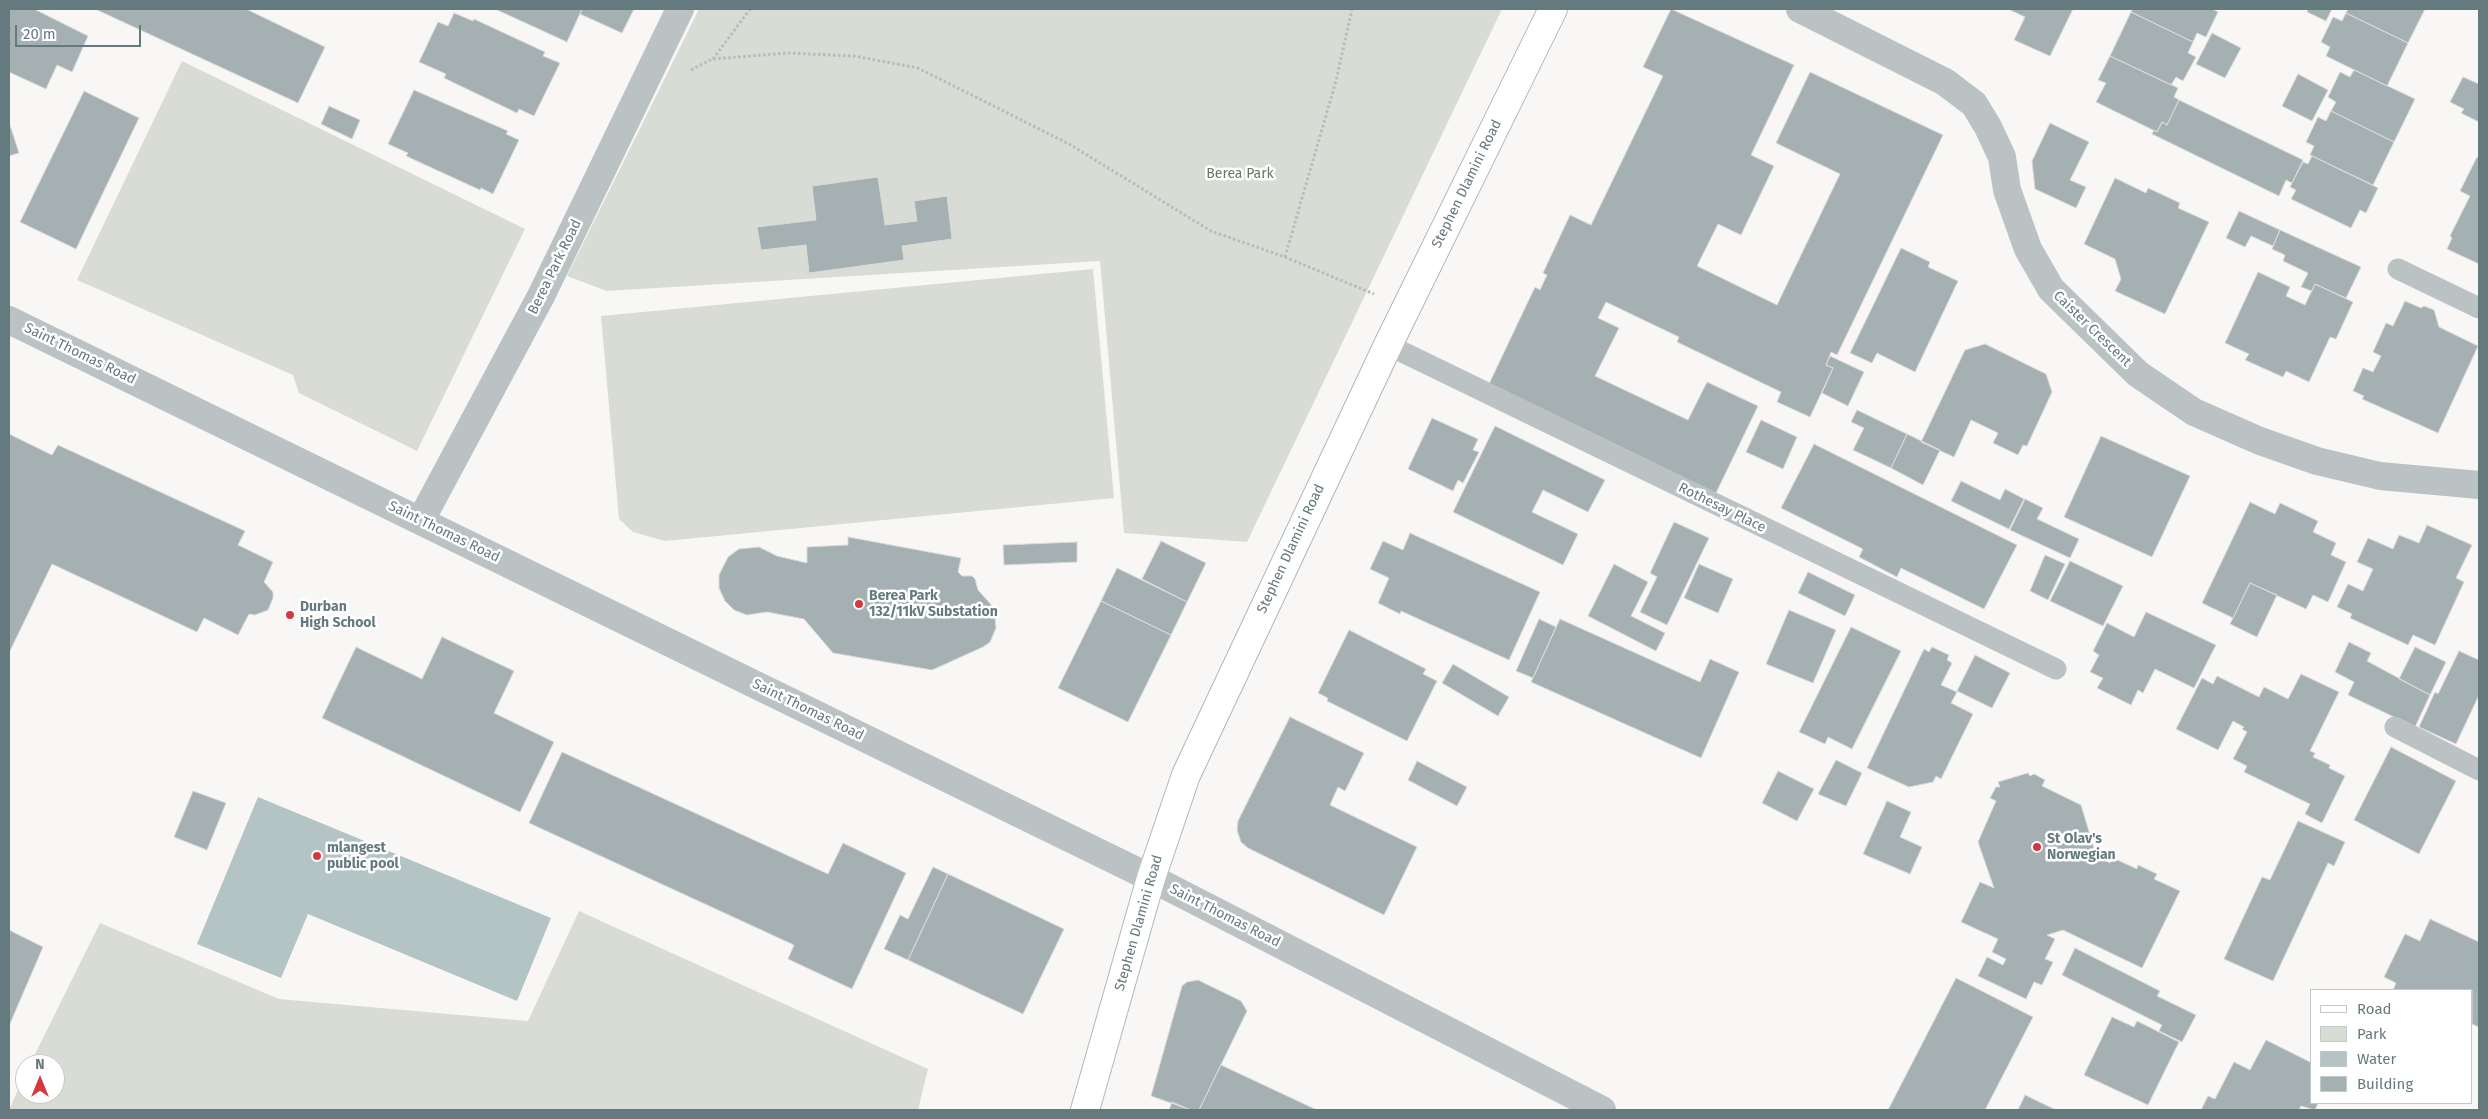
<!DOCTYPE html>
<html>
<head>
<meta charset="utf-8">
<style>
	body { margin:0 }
	#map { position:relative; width:2488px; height:1119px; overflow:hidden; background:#f8f7f5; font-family:"Fira Sans",sans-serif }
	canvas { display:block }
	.frame { position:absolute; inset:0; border:10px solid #657a7e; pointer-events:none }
	.legend { position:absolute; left:2310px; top:989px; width:162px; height:115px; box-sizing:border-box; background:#fff; border:1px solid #c1cacb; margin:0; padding:6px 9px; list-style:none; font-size:15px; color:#657a7e }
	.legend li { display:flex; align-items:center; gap:10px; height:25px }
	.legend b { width:25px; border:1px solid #c1cacb }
	.north { position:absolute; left:15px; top:1054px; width:50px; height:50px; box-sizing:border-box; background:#fff; border:1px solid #c1cacb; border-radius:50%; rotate:0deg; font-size:14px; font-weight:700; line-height:20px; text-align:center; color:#657a7e }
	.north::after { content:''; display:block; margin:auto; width:18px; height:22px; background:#d4393f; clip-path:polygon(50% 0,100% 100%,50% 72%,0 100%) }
	.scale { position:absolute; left:15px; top:25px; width:126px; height:22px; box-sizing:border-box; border:2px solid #657a7e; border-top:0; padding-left:6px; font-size:15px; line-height:18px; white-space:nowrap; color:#657a7e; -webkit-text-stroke:4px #fff; paint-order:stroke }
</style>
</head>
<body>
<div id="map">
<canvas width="2488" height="1119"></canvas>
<div class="frame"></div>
<ul class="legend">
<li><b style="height:6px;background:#fff"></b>Road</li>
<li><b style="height:14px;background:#d9dcd5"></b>Park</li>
<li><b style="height:14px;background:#b4c4c4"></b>Water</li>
<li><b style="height:14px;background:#a4b0b2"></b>Building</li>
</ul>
<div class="north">N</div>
<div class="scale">20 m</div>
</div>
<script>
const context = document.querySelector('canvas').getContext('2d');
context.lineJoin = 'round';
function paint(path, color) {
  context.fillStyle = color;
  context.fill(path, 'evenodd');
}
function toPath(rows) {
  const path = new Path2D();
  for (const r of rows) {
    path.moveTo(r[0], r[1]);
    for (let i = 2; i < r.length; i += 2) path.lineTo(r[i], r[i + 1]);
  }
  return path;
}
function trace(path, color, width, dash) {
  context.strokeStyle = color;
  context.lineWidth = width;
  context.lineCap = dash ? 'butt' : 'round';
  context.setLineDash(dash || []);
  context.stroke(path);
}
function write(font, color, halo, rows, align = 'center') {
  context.font = font + ' "Fira Sans",sans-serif';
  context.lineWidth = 5;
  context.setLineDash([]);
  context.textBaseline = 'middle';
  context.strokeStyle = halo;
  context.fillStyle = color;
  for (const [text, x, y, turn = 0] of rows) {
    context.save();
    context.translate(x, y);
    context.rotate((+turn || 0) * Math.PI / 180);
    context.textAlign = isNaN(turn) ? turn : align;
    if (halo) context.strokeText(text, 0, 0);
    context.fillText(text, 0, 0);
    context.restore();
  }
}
const green = toPath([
	[699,9,1502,9,1247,542,1124,533,1100,261,607,291,567,276],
	[182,61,525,229,417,451,299,393,293,375,77,280],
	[1093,269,1114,498,665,541,633,532,619,519,601,316],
	[579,911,928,1069,918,1110,9,1110,25,1074,25,1094,55,1094,55,1064,30,1064,100,923,279,999,528,1021]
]);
const water = toPath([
	[258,797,551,918,517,1001,308,914,281,978,197,944]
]);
const building = toPath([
	[9,9,34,9,88,36,72,72,57,65,46,89,9,72,9,9],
	[95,9,246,9,325,47,298,103,95,9],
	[495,9,582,9,567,42,495,9],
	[582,9,634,9,622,33,580,14,582,9],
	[1671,9,1794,65,1751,155,1774,166,1741,235,1718,224,1697,266,1777,305,1840,174,1776,143,1810,72,1943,135,1837,355,1831,352,1826,365,1833,368,1810,417,1777,402,1781,392,1677,342,1679,337,1606,302,1598,318,1619,328,1595,376,1688,420,1707,382,1758,406,1715,495,1488,386,1535,287,1540,290,1547,275,1543,273,1570,215,1591,225,1663,76,1643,67,1671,9],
	[2008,9,2073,9,2050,56,2014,40,2025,17,2008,9],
	[2133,9,2212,9,2218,12,2206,37,2197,33,2193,42,2131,12,2133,9],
	[2308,9,2332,9,2326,21,2307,12,2308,9],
	[2348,9,2425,9,2408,43,2346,13,2348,9],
	[2131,12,2193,42,2188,53,2196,57,2183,81,2176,77,2171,85,2110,56,2131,12],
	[454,13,473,21,474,19,545,52,543,56,560,63,534,116,519,109,517,113,444,78,446,74,419,62,438,22,448,26,454,13],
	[2346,13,2408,43,2387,86,2326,56,2330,47,2321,42,2333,17,2342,21,2346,13],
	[2212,33,2241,48,2225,78,2196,64,2212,33],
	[2110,56,2178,88,2174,97,2179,100,2167,125,2162,122,2157,132,2096,102,2106,83,2098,80,2110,56],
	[2354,70,2415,99,2394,142,2331,111,2336,102,2328,97,2340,72,2350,77,2354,70],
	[2298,74,2328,90,2312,121,2282,106,2298,74],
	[2463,77,2479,84,2479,122,2461,113,2464,109,2450,102,2463,77],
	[414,90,508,131,506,134,519,140,493,194,481,188,480,190,406,156,408,153,388,144,414,90],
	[84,91,139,118,76,249,20,222,84,91],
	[2179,100,2303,160,2292,183,2286,180,2279,196,2152,134,2154,130,2157,132,2162,122,2167,125,2179,100],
	[329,106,360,120,352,139,321,124,329,106],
	[2331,111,2394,142,2373,185,2310,155,2314,146,2306,142,2318,117,2326,121,2331,111],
	[9,122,19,153,9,156,9,122],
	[2050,123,2089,142,2070,180,2086,187,2076,208,2035,189,2032,161,2050,123],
	[2312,156,2378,188,2366,213,2360,210,2351,228,2291,199,2296,190,2290,187,2292,183,2303,162,2308,164,2312,156],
	[2477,157,2479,159,2479,264,2447,249,2452,238,2450,236,2470,196,2460,191,2477,157],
	[878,177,885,225,917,221,914,201,947,196,952,239,902,246,904,260,809,273,806,245,761,250,757,227,816,220,812,186,878,177],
	[2115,178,2146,193,2148,188,2180,203,2178,208,2209,222,2165,314,2115,291,2121,279,2115,259,2084,244,2115,178],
	[2239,211,2280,230,2273,246,2251,236,2245,247,2226,238,2239,211],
	[2280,230,2361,267,2346,298,2315,284,2312,291,2301,287,2308,273,2283,261,2285,255,2272,249,2280,230],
	[1901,248,1930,262,1928,267,1958,281,1915,372,1877,353,1872,363,1850,353,1901,248],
	[2258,272,2290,287,2286,296,2305,305,2315,284,2353,302,2336,339,2330,337,2309,382,2286,371,2283,377,2245,360,2249,354,2225,343,2258,272],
	[2405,301,2421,308,2424,306,2434,310,2439,327,2478,346,2438,433,2362,399,2364,396,2353,391,2363,368,2373,372,2381,356,2373,352,2386,323,2393,326,2405,301],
	[1985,344,2046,374,2052,392,2027,446,2023,445,2018,455,1993,443,1998,433,1971,420,1954,457,1921,442,1965,350,1985,344],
	[1830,356,1864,372,1848,406,1822,393,1833,368,1826,365,1830,356],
	[1857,410,1907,434,1891,468,1853,450,1864,428,1851,422,1857,410],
	[1432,418,1478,439,1473,450,1479,452,1463,483,1458,480,1453,491,1408,469,1432,418],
	[1761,420,1797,437,1783,469,1746,452,1761,420],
	[1495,426,1605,480,1588,512,1543,490,1532,512,1578,534,1563,565,1453,512,1495,426],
	[9,434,52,455,58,445,245,531,238,545,273,562,264,582,273,592,273,598,268,610,255,615,249,614,238,635,204,618,197,632,52,564,9,653,9,434],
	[1907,434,1940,450,1923,485,1891,468,1907,434],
	[2101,436,2190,476,2152,557,2064,517,2101,436],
	[1814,444,2017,545,1984,609,1901,568,1897,577,1859,557,1863,549,1781,508,1814,444],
	[1961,481,2000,500,2005,489,2024,499,2009,529,1951,501,1961,481],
	[2025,499,2043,508,2037,519,2079,539,2070,558,2010,530,2025,499],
	[2250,502,2275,514,2280,503,2318,521,2313,532,2336,543,2331,555,2346,562,2328,602,2313,595,2306,609,2250,583,2233,618,2202,603,2250,502],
	[1674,522,1709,538,1667,625,1640,612,1657,577,1650,573,1674,522],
	[2427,525,2472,545,2456,578,2464,582,2435,645,2413,635,2408,645,2350,618,2352,614,2337,607,2348,584,2363,591,2373,569,2357,562,2368,538,2393,549,2399,535,2419,543,2427,525],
	[1410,533,1540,592,1509,660,1401,611,1400,614,1378,603,1389,578,1370,569,1383,541,1403,550,1410,533],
	[848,537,961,558,958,572,962,576,972,576,975,579,978,590,994,608,996,628,990,642,983,647,932,670,833,653,804,619,767,612,747,615,734,610,725,601,719,588,719,575,728,557,739,549,759,547,777,556,807,563,807,547,848,545,848,537],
	[1161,541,1206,563,1187,602,1142,579,1161,541],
	[1077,542,1077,562,1004,565,1003,545,1077,542],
	[2045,555,2065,564,2048,600,2030,591,2045,555],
	[2070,561,2123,586,2103,626,2050,601,2070,561],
	[1614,564,1648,582,1631,616,1665,633,1656,651,1588,616,1614,564],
	[1699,564,1733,579,1718,613,1684,598,1699,564],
	[1117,568,1187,602,1171,635,1101,601,1117,568],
	[1808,572,1855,595,1845,616,1798,593,1808,572],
	[2250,583,2277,595,2257,637,2230,624,2250,583],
	[1101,601,1171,635,1128,722,1058,688,1101,601],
	[1789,610,1836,630,1813,683,1766,664,1789,610],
	[2146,612,2216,645,2194,688,2155,669,2143,693,2138,690,2131,705,2097,688,2103,678,2090,672,2099,655,2093,651,2107,623,2134,637,2146,612],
	[1539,619,1556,627,1533,678,1516,671,1539,619],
	[1560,619,1700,682,1710,659,1739,672,1701,758,1531,682,1560,619],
	[1851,627,1901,651,1852,749,1828,737,1825,744,1799,732,1851,627],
	[1349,630,1426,669,1423,674,1437,681,1407,741,1327,701,1328,698,1318,693,1349,630],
	[442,637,514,671,494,713,554,742,520,812,322,718,356,647,422,679,442,637],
	[2349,642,2371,653,2367,661,2430,695,2415,727,2348,695,2354,682,2335,672,2349,642],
	[1932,647,1949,655,1947,660,1952,663,1941,685,1957,692,1951,703,1973,714,1941,779,1936,776,1933,782,1909,787,1867,768,1924,649,1929,652,1932,647],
	[2415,647,2446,662,2430,695,2399,679,2415,647],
	[2459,651,2479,660,2479,695,2456,744,2419,727,2435,692,2438,694,2459,651],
	[1975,655,2010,673,1992,708,1957,691,1975,655],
	[1453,664,1509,697,1498,716,1442,683,1453,664],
	[2301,674,2339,692,2310,751,2315,753,2313,757,2330,765,2329,768,2345,776,2322,823,2305,814,2310,804,2244,772,2247,766,2233,759,2247,732,2242,729,2244,727,2233,721,2218,750,2176,729,2202,678,2213,684,2217,676,2259,697,2264,687,2288,699,2301,674],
	[1290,717,1364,753,1345,791,1338,787,1330,805,1417,847,1384,915,1248,848,1241,842,1237,830,1238,821,1290,717],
	[2391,747,2456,781,2419,854,2354,820,2391,747],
	[562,752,828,874,843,843,906,873,852,989,788,959,794,945,529,823,562,752],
	[1836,760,1862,773,1846,806,1818,794,1836,760],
	[1417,761,1467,787,1457,806,1408,780,1417,761],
	[1778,771,1814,789,1797,821,1762,803,1778,771],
	[2028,773,2030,776,2034,774,2045,780,2042,786,2081,805,2096,855,2110,863,2113,858,2137,869,2138,865,2157,874,2154,879,2180,891,2142,968,2063,930,2047,935,2055,939,2045,959,2053,962,2042,985,2034,982,2026,999,1978,976,1987,957,2003,965,2006,959,1992,952,1998,939,1961,922,1980,882,1994,888,1978,842,1996,801,1990,798,1996,787,2000,787,1998,782,2028,773],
	[193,791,226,803,207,850,174,837,193,791],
	[1887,801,1911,812,1900,837,1922,847,1910,874,1863,854,1887,801],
	[2298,821,2345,842,2334,866,2328,863,2273,981,2224,959,2262,877,2270,880,2298,821],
	[933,867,948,874,908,960,884,949,900,915,908,919,933,867],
	[948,874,1064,929,1023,1014,908,960,948,874],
	[2430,919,2479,942,2479,1027,2472,1024,2472,990,2393,990,2396,983,2384,977,2405,934,2420,941,2430,919],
	[9,930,43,947,9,1026,9,930],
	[2075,948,2160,991,2157,996,2196,1015,2182,1042,2159,1031,2162,1025,2062,975,2075,948],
	[1956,978,2033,1017,1985,1110,1888,1110,1956,978],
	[1198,980,1241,1001,1247,1011,1199,1110,1191,1110,1151,1096,1182,986,1187,982,1198,980],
	[2112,1017,2134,1027,2137,1021,2179,1042,2148,1105,2084,1075,2112,1017],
	[2266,1040,2312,1063,2312,1103,2318,1103,2315,1110,2301,1106,2299,1110,2201,1110,2208,1096,2215,1099,2234,1062,2250,1070,2266,1040],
	[1221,1065,1317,1110,1199,1110,1221,1065],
	[2025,1095,2056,1110,2018,1110,2025,1095],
	[1172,1102,1191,1110,1169,1110,1172,1102]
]);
const path = toPath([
	[713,59,750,9],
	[691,70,712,59,788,53,854,56,918,68,1069,144,1211,231,1285,257,1374,294],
	[1285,257,1336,81,1352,9]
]);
const service = toPath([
	[2398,269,2479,308],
	[1388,345,2056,669],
	[2395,727,2479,770]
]);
const minor = toPath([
	[1800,9,1945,82,1974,104,1988,127,2002,157,2007,190,2028,249,2051,289,2138,374,2194,412,2260,441,2317,461,2380,476,2479,485],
	[9,320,1151,878,1602,1110],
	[421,520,541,296,680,9]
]);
const secondary = toPath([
	[1085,1110,1151,878,1186,775,1388,345,1553,9]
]);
const markers = [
	[859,604,5,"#d4393f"],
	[290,615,5,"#d4393f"],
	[2037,847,5,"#d4393f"],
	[317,856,5,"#d4393f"]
];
const parkNames = [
	["Berea Park",1240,174]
];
const streetNames = [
	["Stephen Dlamini Road",1467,184,-64],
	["Berea Park Road",555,267,-64],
	["Caister Crescent",2092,329,44],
	["Saint Thomas Road",80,354,26],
	["Rothesay Place",1722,508,26],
	["Saint Thomas Road",444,532,26],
	["Stephen Dlamini Road",1291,549,-65],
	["Saint Thomas Road",808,710,26],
	["Saint Thomas Road",1225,916,27],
	["Stephen Dlamini Road",1139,923,-74]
];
const poiNames = [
	["Berea Park",869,596],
	["132/11kV Substation",869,612],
	["Durban",300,607],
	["High School",300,623],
	["St Olav's",2047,839],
	["Norwegian",2047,855],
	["mlangest",327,848],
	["public pool",327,864]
];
paint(green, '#d9dcd5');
paint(water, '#b4c4c4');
paint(building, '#a4b0b2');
trace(building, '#d9d9d8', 1);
trace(secondary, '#b0b8ba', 30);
trace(path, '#b6bbbc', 3, [2.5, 2.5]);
trace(service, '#bbc2c3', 21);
trace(minor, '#bbc2c3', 28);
trace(secondary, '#fff', 28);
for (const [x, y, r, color] of markers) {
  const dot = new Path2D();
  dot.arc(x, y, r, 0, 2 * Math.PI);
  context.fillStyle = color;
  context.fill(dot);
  trace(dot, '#fff', 2);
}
write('14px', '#6c7664', '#fff', parkNames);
write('14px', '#657a7e', '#fff', streetNames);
write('bold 14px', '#657a7e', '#fff', poiNames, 'left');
</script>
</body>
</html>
